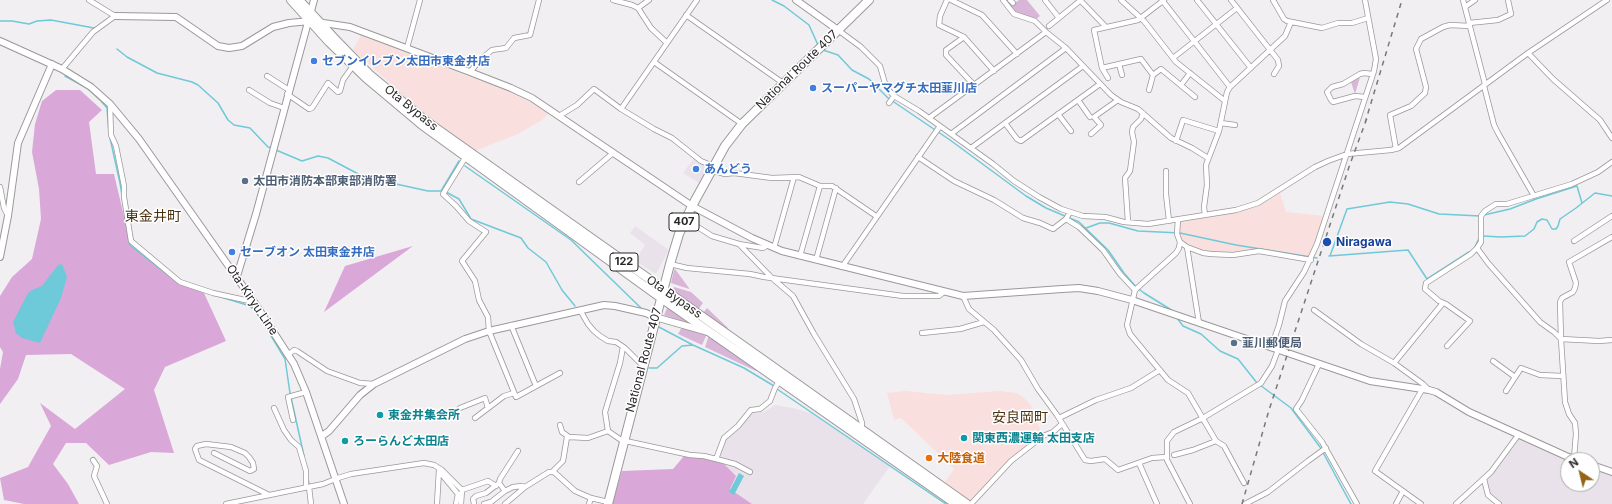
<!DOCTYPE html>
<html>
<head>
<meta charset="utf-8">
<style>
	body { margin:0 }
	#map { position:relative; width:1612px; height:504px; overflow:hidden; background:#f2eff2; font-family:Inter,sans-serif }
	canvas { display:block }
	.north { position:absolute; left:1560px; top:452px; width:40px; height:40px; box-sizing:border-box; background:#fff; border:1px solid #a9a9a9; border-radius:50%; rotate:325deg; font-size:11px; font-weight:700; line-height:16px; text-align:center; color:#282728 }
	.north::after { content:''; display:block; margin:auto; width:14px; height:18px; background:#966417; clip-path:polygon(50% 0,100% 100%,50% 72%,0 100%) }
</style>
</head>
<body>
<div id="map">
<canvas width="1612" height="504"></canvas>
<div class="north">N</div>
</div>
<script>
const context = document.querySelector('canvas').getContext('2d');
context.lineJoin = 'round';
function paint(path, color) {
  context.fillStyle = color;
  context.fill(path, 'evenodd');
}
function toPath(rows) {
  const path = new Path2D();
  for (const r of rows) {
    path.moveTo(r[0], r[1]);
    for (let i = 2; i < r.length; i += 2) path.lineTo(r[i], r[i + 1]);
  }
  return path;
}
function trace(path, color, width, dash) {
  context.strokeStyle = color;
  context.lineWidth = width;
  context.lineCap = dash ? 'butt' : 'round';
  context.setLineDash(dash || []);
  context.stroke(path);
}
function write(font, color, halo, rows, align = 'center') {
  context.font = font + ' Inter,"Noto Sans JP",sans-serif';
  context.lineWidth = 3;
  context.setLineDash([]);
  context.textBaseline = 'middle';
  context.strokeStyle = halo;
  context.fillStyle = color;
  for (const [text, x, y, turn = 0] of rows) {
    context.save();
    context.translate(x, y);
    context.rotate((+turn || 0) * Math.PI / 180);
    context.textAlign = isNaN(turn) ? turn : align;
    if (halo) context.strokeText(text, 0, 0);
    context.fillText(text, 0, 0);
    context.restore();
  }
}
const built = toPath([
	[694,158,708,166,699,183,683,173],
	[635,226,669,250,656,274,635,261,645,245,630,233],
	[775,405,793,408,811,413,890,466,863,504,752,504,730,489,718,458,725,440,752,413,764,412],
	[1518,438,1568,460,1568,484,1592,484,1592,469,1612,476,1612,504,1502,504,1492,498,1489,494,1486,481]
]);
const industrial = toPath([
	[362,33,454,71,510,91,549,113,542,120,518,134,475,151,422,112,353,50],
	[1280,193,1286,212,1325,216,1311,255,1307,257,1260,249,1234,253,1202,251,1180,240,1179,224,1180,222,1237,212,1259,206],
	[905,391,947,395,1000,391,1017,393,1023,397,1031,405,1042,434,1005,463,971,501,945,482,954,469,901,418,894,420,887,393]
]);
const green = toPath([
	[1019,0,1027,0,1040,16,1036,19,1015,12,1010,6],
	[1360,77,1355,94,1351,82],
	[675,269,689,288,689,289,671,283,674,270],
	[674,287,691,292,703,303,698,310,672,291],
	[668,306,696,326,664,315],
	[707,308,728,328,727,330,703,313],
	[682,327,707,334,702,345,678,334],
	[709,335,758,369,756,371,705,347]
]);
const forest = toPath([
	[56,90,80,90,102,110,89,122,96,174,114,174,131,246,179,284,204,293,226,341,165,367,154,390,174,453,151,452,109,465,86,443,66,443,53,464,68,484,79,504,24,504,4,500,0,478,28,467,51,426,40,403,75,429,125,389,71,354,26,355,18,379,0,404,0,369,3,352,0,347,0,296,12,277,32,259,41,219,39,189,32,152,35,124,42,101],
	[413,246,324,312,345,266],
	[684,456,718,458,736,476,730,489,752,504,612,504,622,471,673,469]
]);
const water = toPath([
	[62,264,67,277,61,298,40,343,22,338,16,333,13,322,28,293,32,290,42,286,58,265],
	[739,473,744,476,734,495,729,492]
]);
const stream = toPath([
	[772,0,784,6,809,25,818,45],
	[0,21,12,21,29,24,37,21,51,20,94,28],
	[117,49,127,57,157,73,192,82,198,85,218,103,228,120,234,125,250,128,268,147,272,148],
	[823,50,838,55,852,70,869,79,888,98,950,140,1026,196,1046,208,1079,222,1108,250,1124,273,1136,287,1144,293,1173,311],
	[65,76,87,88,101,101,107,108,109,133],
	[110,138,120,183,129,241,131,246,172,278],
	[276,150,302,161,318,156,328,158,364,177,428,191,442,191],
	[465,166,571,240,642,309],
	[441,191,459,161],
	[446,192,459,199,471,219,521,238,528,248,546,262,562,290,575,306],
	[1484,215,1510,209,1536,199,1577,186,1582,203],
	[1086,228,1100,223,1109,223,1138,231,1180,233,1236,245,1317,258],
	[1483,236,1501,237,1525,236,1534,229,1537,222,1542,219,1547,220,1552,229,1556,229,1558,226,1560,219,1576,208,1595,193,1612,196],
	[1475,247,1480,236],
	[1329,256,1408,250,1427,279,1469,252],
	[1330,256,1347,209,1390,202,1408,204,1439,214,1480,216],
	[195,289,247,305,254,309,270,334,285,359,290,393,304,456],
	[1177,318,1183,326,1201,334,1220,351,1238,359,1257,383],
	[657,326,693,345,744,368,774,386],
	[649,368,657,368,682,346,693,345],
	[1260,385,1291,408,1320,447,1351,504],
	[777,389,946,504],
	[308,477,309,484]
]);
const street = toPath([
	[613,0,632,5,638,8,651,28,667,43],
	[947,0,940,16,939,25,964,37,994,71],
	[951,0,982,15,1017,54],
	[1003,0,1014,14,1035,21,1046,32,1066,48,1111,95,1121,102,1138,109,1171,138,1192,148,1208,158],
	[1010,0,1013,3],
	[1045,0,1059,18],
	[1080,0,1106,27],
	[1121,0,1144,21,1176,62,1225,101],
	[1162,0,1230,87],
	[1197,0,1251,68],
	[1231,0,1278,60,1279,66,1274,74],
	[1273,0,1284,19,1287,21,1322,28,1338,23,1352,23,1368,18],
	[1463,0,1485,84],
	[1465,7,1475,0],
	[638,8,649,0],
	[686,15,783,83],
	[1469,23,1498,20,1511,14,1508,0],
	[1049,26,1081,0],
	[838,30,861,47,880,66,886,87,894,96,919,111,993,164,1014,181,1039,197,1061,209,1083,216,1105,217,1124,222,1148,224,1236,210,1258,203,1315,167,1328,161,1347,154,1391,150,1399,148,1528,53,1607,0],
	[964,37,946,50,946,55,974,85],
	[407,48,420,0],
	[1528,53,1553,79,1600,120,1612,138],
	[1173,58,1237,8],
	[654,62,742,124],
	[1119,64,1122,75],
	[1102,68,1141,59,1153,75,1161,69,1195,97],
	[62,69,93,32,115,16,89,0],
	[470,72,480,60,492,50,506,48,514,38,530,35,539,0],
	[267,76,289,90],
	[1108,78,1102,68,1094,30,1138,20,1164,0],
	[1181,85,1190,73],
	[1484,86,1494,125,1498,133,1534,196],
	[249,90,270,103,284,108],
	[1149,90,1153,75],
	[287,94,309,109,312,108,328,83,338,92,340,91,343,80,353,66],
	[1365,97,1355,96,1333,102,1331,100,1327,92,1332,87,1343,84,1360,74,1364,73,1372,74],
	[1078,100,1090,117],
	[889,103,894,96],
	[110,104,111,135,116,146,124,186,124,197,131,241,180,282,213,293,254,302],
	[621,109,697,0],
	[1058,114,1071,131],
	[559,116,577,105,594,89,621,109,654,129,672,138,701,161,713,166],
	[929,118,1046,32],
	[1005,123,1017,139,1021,141,1100,84],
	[1221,123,1235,125],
	[951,134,1066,48],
	[1091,134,1101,125,1094,117,1118,100],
	[1176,141,1183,120,1219,131],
	[971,148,1083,66],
	[1396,149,1390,115,1411,106,1425,93,1426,87,1416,49,1421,39,1443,27,1450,25,1470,26],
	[918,157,954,181,994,200,1023,218,1040,223,1053,229,1066,219,1070,212],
	[465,158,443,194,456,206,469,221,486,232,462,261,475,281,479,300,488,317,489,331,516,397,560,373],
	[711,170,725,174,734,173,772,178,799,177,820,186,832,186,876,216],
	[1166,171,1166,194,1169,221],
	[579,182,613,153],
	[0,187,4,208,8,216],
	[1205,215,1204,207,1207,185,1206,165,1219,131,1227,92,1230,87,1285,36,1291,22],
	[685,219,712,236,739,244,772,278,793,296,814,334,854,399,862,423,861,430],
	[1066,219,1079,227,1103,250,1120,274,1135,290,1127,325,1130,334,1168,380,1188,393,1216,441,1193,450,1174,455],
	[1178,219,1177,234,1180,242,1187,247,1203,253,1211,254,1233,255,1259,251,1311,260],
	[1128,222,1125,178,1130,171,1134,142,1132,132,1133,127,1141,119,1143,113],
	[1574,241,1612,216],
	[739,244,763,248,768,245],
	[1187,247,1199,323],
	[774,248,794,177],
	[1477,248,1488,263,1540,322,1554,332,1561,339,1599,341,1612,340],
	[800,256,820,186],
	[816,260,836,188],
	[670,264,687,268,750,274,764,277,903,296,939,296,944,292],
	[842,267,940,126],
	[1135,290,1176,253,1179,248,1180,242],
	[963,296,969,309,994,330,1021,360,1038,389,1057,415,1085,460,1091,461,1105,459,1118,470,1152,458,1166,457],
	[580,310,588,324,594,331,600,336,608,341,616,342,625,348,643,366],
	[1314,310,1361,344,1394,363,1423,384,1429,390],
	[511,325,536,386],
	[922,333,960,329,984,322],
	[1447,346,1470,321,1446,304,1439,301,1425,289,1426,283,1471,254,1477,248,1481,242,1481,216,1485,211,1496,204,1507,204,1572,184,1598,172,1612,162],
	[1271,348,1279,325,1285,301,1304,272,1317,244,1374,71,1376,59,1365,0],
	[289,354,294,350,297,351,327,371,360,383,374,384],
	[1493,361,1515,377],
	[1394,363,1443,303],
	[1319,364,1302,400,1296,409,1322,442,1357,504],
	[1506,391,1521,368,1540,375,1563,376],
	[274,408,284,430,291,440,299,447,306,471,306,487],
	[460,408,485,398,488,408],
	[475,418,504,396,514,393],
	[1059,418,1096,400,1131,388,1160,370],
	[293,420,288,397,306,392],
	[560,425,562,432,569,437,588,438,608,431,621,440,690,455,704,456,716,459,724,438,738,426,751,410,760,409,770,401,775,388,780,380],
	[608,431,605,412,620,363,623,347],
	[1216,441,1224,446,1244,483],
	[214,453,250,471,254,469,253,463,249,457,245,453,231,447,206,444,197,446,195,449,199,460,269,495],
	[1574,458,1576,434,1575,423,1569,414,1565,402,1561,339,1560,302,1562,298,1573,292,1575,288,1576,283,1569,262,1612,237],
	[716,459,735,464,750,472],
	[93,460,97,466,94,476,107,504],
	[1139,463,1157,504],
	[439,471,458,494,456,504],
	[552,472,563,461,567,437],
	[1484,479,1488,495,1499,504],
	[499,483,500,479,518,451],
	[309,487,311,504],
	[462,490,488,481,496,486],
	[226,504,323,484,338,478,351,474,424,463,434,465,442,470,462,490,461,504],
	[437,504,439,470],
	[474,504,473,499,476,496,486,493,499,483,505,491],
	[484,504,491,502,505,491,513,487,522,486,525,487],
	[505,504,525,487,549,472,554,472,575,491,591,498,608,502],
	[589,504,591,498],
	[971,504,1011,461,1043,436,1053,432,1062,424],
	[1190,504,1167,460,1167,441,1174,432,1203,418,1261,383,1272,366,1278,350],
	[1245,504,1268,492,1308,461,1326,448],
	[1396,504,1403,491],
	[1421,504,1375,471,1423,388],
	[1456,504,1491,472,1519,434]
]);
const secondary = toPath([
	[796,0,838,30],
	[115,16,176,17,218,46,229,48,242,46,273,27,289,23,310,21,350,27,470,72,511,88,532,98,692,206,752,238,782,251,963,296,1062,289,1079,288,1098,291,1132,300,1370,381,1429,390,1436,392,1469,412,1566,456,1578,460],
	[0,41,62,69,91,87,110,104,139,139,254,302,294,364,306,392,344,504],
	[0,257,8,216,18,143,52,64],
	[237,276,256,214,314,0],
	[322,436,329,431,360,395,374,384,465,339,489,331,604,305,615,306,646,313,655,317,708,332],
	[1592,465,1612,472]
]);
const highway = toPath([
	[291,0,329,42,366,78,422,125,661,298,956,504],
	[299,0,334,38,369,74,426,121,967,504],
	[608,504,670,264,679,234,692,206,725,146,742,124,869,0]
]);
const rail = toPath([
	[1365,123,1402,0],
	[1242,504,1269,410,1349,167,1367,118]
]);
const markers = [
	[314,61,4,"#3f7fe0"],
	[813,88,4,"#3f7fe0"],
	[696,169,4,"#3f7fe0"],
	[245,181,4,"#5c6f8a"],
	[1327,242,5,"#1a4fb4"],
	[232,252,4,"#3f7fe0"],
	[1234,343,4,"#5c6f8a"],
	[380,415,4,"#0f9aa8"],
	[964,438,4,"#0f9aa8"],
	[345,441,4,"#0f9aa8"],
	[929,458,4,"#e8710a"]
];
const shields = [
	[684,222,30],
	[624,262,28]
];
const shieldNames = [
	["407",684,222],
	["122",624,262]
];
const shopNames = [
	["セブンイレブン太田市東金井店",322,61],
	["スーパーヤマグチ太田韮川店",821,88],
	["あんどう",704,169],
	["セーブオン 太田東金井店",240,252]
];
const streetNames = [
	["National Route 407",797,70,-44],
	["Ota Bypass",411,108,39],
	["Ota Bypass",674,297,35],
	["Ota-Kiryu Line",252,300,56],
	["National Route 407",644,360,-75]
];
const serviceNames = [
	["太田市消防本部東部消防署",253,181],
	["韮川郵便局",1242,343]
];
const transitNames = [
	["Niragawa",1336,242]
];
const cultureNames = [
	["東金井集会所",388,415],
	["関東西濃運輸 太田支店",972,438],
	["ろーらんど太田店",353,441]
];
const foodNames = [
	["大陸食道",937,458]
];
const quarterNames = [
	["東金井町",153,217],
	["安良岡町",1020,418]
];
paint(built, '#eae2ea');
paint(industrial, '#fadfdf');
paint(green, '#d9b6d8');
paint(forest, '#daa7d9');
paint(water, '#6ec9d8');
trace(stream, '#6ec9d8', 1.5);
trace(street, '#9a989a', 6);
trace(secondary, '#9a989a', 8);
trace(highway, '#9a989a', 10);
trace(street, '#fff', 4.5);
trace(secondary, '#fff', 6);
trace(highway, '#fff', 8);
trace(rail, '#7a787a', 1.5, [5, 5]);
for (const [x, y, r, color] of markers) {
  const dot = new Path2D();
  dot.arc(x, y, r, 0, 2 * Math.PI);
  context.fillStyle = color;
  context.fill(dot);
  trace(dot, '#fff', 1.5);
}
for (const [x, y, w] of shields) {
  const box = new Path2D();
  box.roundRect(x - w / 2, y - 9, w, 18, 3);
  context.fillStyle = '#fff';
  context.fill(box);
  trace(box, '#282728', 1);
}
write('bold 11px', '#282728', null, shieldNames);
write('bold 12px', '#366cbe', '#fff', shopNames, 'left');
write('12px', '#282728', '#fff', streetNames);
write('bold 12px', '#4e5e75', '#fff', serviceNames, 'left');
write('bold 12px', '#164399', '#fff', transitNames, 'left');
write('bold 12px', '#0d838f', '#fff', cultureNames, 'left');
write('bold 12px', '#c56008', '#fff', foodNames, 'left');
write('14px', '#4a310f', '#fff', quarterNames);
</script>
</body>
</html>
